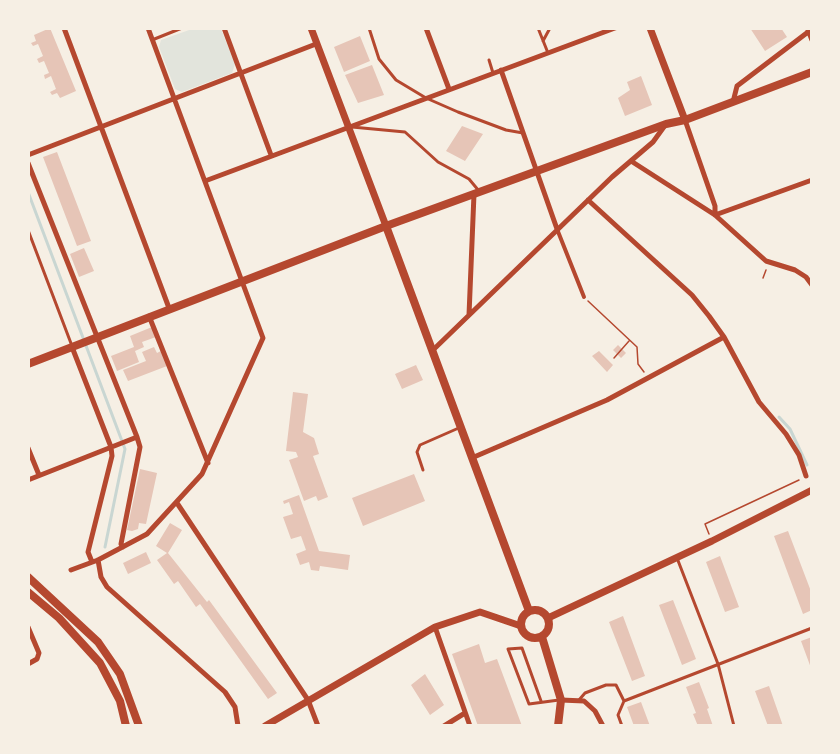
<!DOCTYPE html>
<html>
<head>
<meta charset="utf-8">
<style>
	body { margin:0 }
	#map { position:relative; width:840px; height:754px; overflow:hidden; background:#f6efe4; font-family:"Space Grotesk",sans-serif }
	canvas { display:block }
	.frame { position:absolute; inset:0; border:30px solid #f6efe4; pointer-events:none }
</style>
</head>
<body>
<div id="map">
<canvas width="840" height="754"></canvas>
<div class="frame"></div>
</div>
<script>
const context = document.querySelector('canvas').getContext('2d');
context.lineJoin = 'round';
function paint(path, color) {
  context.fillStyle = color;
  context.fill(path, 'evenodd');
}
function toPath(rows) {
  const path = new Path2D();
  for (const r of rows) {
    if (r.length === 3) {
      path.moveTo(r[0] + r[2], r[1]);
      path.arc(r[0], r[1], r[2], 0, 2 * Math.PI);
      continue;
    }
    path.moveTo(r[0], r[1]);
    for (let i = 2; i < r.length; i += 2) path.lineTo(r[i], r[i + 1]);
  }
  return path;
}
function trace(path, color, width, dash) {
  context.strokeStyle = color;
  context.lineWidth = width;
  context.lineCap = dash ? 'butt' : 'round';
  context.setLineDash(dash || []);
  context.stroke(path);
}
const green = toPath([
	[192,29,221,29,235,64,232,73,182,92,175,89,159,47,161,40]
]);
const stream = toPath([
	[28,192,125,449,105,547],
	[779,417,790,429,807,465]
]);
const building = toPath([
	[50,28,76,91,60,98,57,93,52,95,50,92,56,89,51,76,45,79,44,75,49,73,44,61,39,63,37,59,43,56,38,44,33,46,31,43,36,41,34,35],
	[750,28,781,28,787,37,765,51],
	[360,36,370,61,344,72,334,47],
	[372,65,384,95,358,103,345,75],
	[641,76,652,105,625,116,618,98,630,90,627,82],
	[462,126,483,134,465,161,446,151],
	[57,152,91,241,77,246,43,157],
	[84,248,94,271,79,277,70,254],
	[152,327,156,337,142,342,144,347,135,351,139,362,117,371,111,356,134,347,130,336],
	[618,345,626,353,621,358,613,350],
	[154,347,157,353,161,351,167,366,128,381,123,370,146,361,142,352],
	[599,351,613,365,607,372,592,356],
	[416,365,423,380,402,389,395,374],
	[293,392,308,394,303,432,314,438,319,454,313,456,328,497,318,501,316,496,304,501,289,460,298,457,296,452,286,451],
	[140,469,157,473,146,524,139,523,138,529,132,531,127,530],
	[414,474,425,501,363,526,352,498],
	[299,495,319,551,350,555,348,570,320,566,319,571,311,570,309,562,300,565,296,554,306,550,301,536,291,539,283,517,293,514,289,502,284,504,283,501],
	[170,523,182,530,168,553,207,602,209,600,277,693,268,699,200,604,196,607,178,581,174,584,157,560,167,553,156,546],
	[788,531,812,594,812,610,803,614,774,536],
	[146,552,151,563,128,574,123,563],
	[720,556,739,607,725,612,706,562],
	[673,600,696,659,682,665,659,605],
	[623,616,645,676,632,681,609,622],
	[812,637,812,668,811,668,801,641],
	[479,644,485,663,497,659,522,726,478,726,452,654],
	[425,674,444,705,430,715,411,685],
	[699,682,709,708,707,709,713,726,698,726,693,714,696,713,686,687],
	[769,686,783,726,768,726,755,691],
	[641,702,650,726,634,726,627,707]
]);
const path = toPath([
	[763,278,766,270],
	[588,301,637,347,638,364,644,372],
	[614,358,629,341],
	[709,534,705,524,799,480]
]);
const service = toPath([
	[369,28,379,59,396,80,426,98,458,112,506,130,523,133],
	[538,28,548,53],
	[152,40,182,28],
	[543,41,550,28],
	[489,60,493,73],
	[352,127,405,132,438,162,469,179,479,191],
	[28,230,72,346],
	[423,470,417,452,420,445,461,427],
	[677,558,718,664,734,726],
	[579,700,585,693,606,685,616,685,624,701,618,715,622,726],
	[541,701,522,648,508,649,529,704,559,700],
	[624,701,812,628]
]);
const pedestrian = toPath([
	[557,229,584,297]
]);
const minor = toPath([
	[64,28,169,308],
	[224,28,271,155],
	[426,28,449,89],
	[808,30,812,40],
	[501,70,557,229],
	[733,102,737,86,812,29],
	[685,120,715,206,715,215,812,180],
	[28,155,316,44],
	[631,161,715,215,766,261,795,270,806,277,812,285],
	[28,163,137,437,140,447,121,544,123,547],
	[205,181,615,28],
	[588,200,692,295,709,316,724,337,759,402,786,434,799,455,806,476],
	[469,315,474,194],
	[149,316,208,463],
	[72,347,111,447,112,456,88,552,92,562],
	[433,350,612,177,653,142,666,124],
	[28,448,39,475],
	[474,457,607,400,724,337],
	[28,480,137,437],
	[177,503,308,700,318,726],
	[98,560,101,577,107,587,225,692,235,707,238,726],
	[71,570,98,560,147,534,202,474,263,338,148,28],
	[28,627,39,653,37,659,28,664],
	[435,627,470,726],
	[561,700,584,701,595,711,603,726],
	[444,726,465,713]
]);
const tertiary = toPath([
	[311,28,386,226],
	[650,28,685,120],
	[548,618,712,541,812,490],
	[265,726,435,627,480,612,521,626]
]);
const secondary = toPath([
	[386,226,529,611],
	[28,364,386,226,666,124,685,120,812,72],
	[535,624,14],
	[542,637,561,700,558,726]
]);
const primary = toPath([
	[28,577,98,642,120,674,139,726],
	[28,592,59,618,100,663,120,701,126,726]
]);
paint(green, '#e2e4dc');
trace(stream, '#c9d6d2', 3);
paint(building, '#e6c5b7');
trace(path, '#b5482f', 1.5);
trace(service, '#b5482f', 3);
trace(pedestrian, '#b5482f', 4);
trace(minor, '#b5482f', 5);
trace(tertiary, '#b5482f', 7);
trace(secondary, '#b5482f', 8);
trace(primary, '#b5482f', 8);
</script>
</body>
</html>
